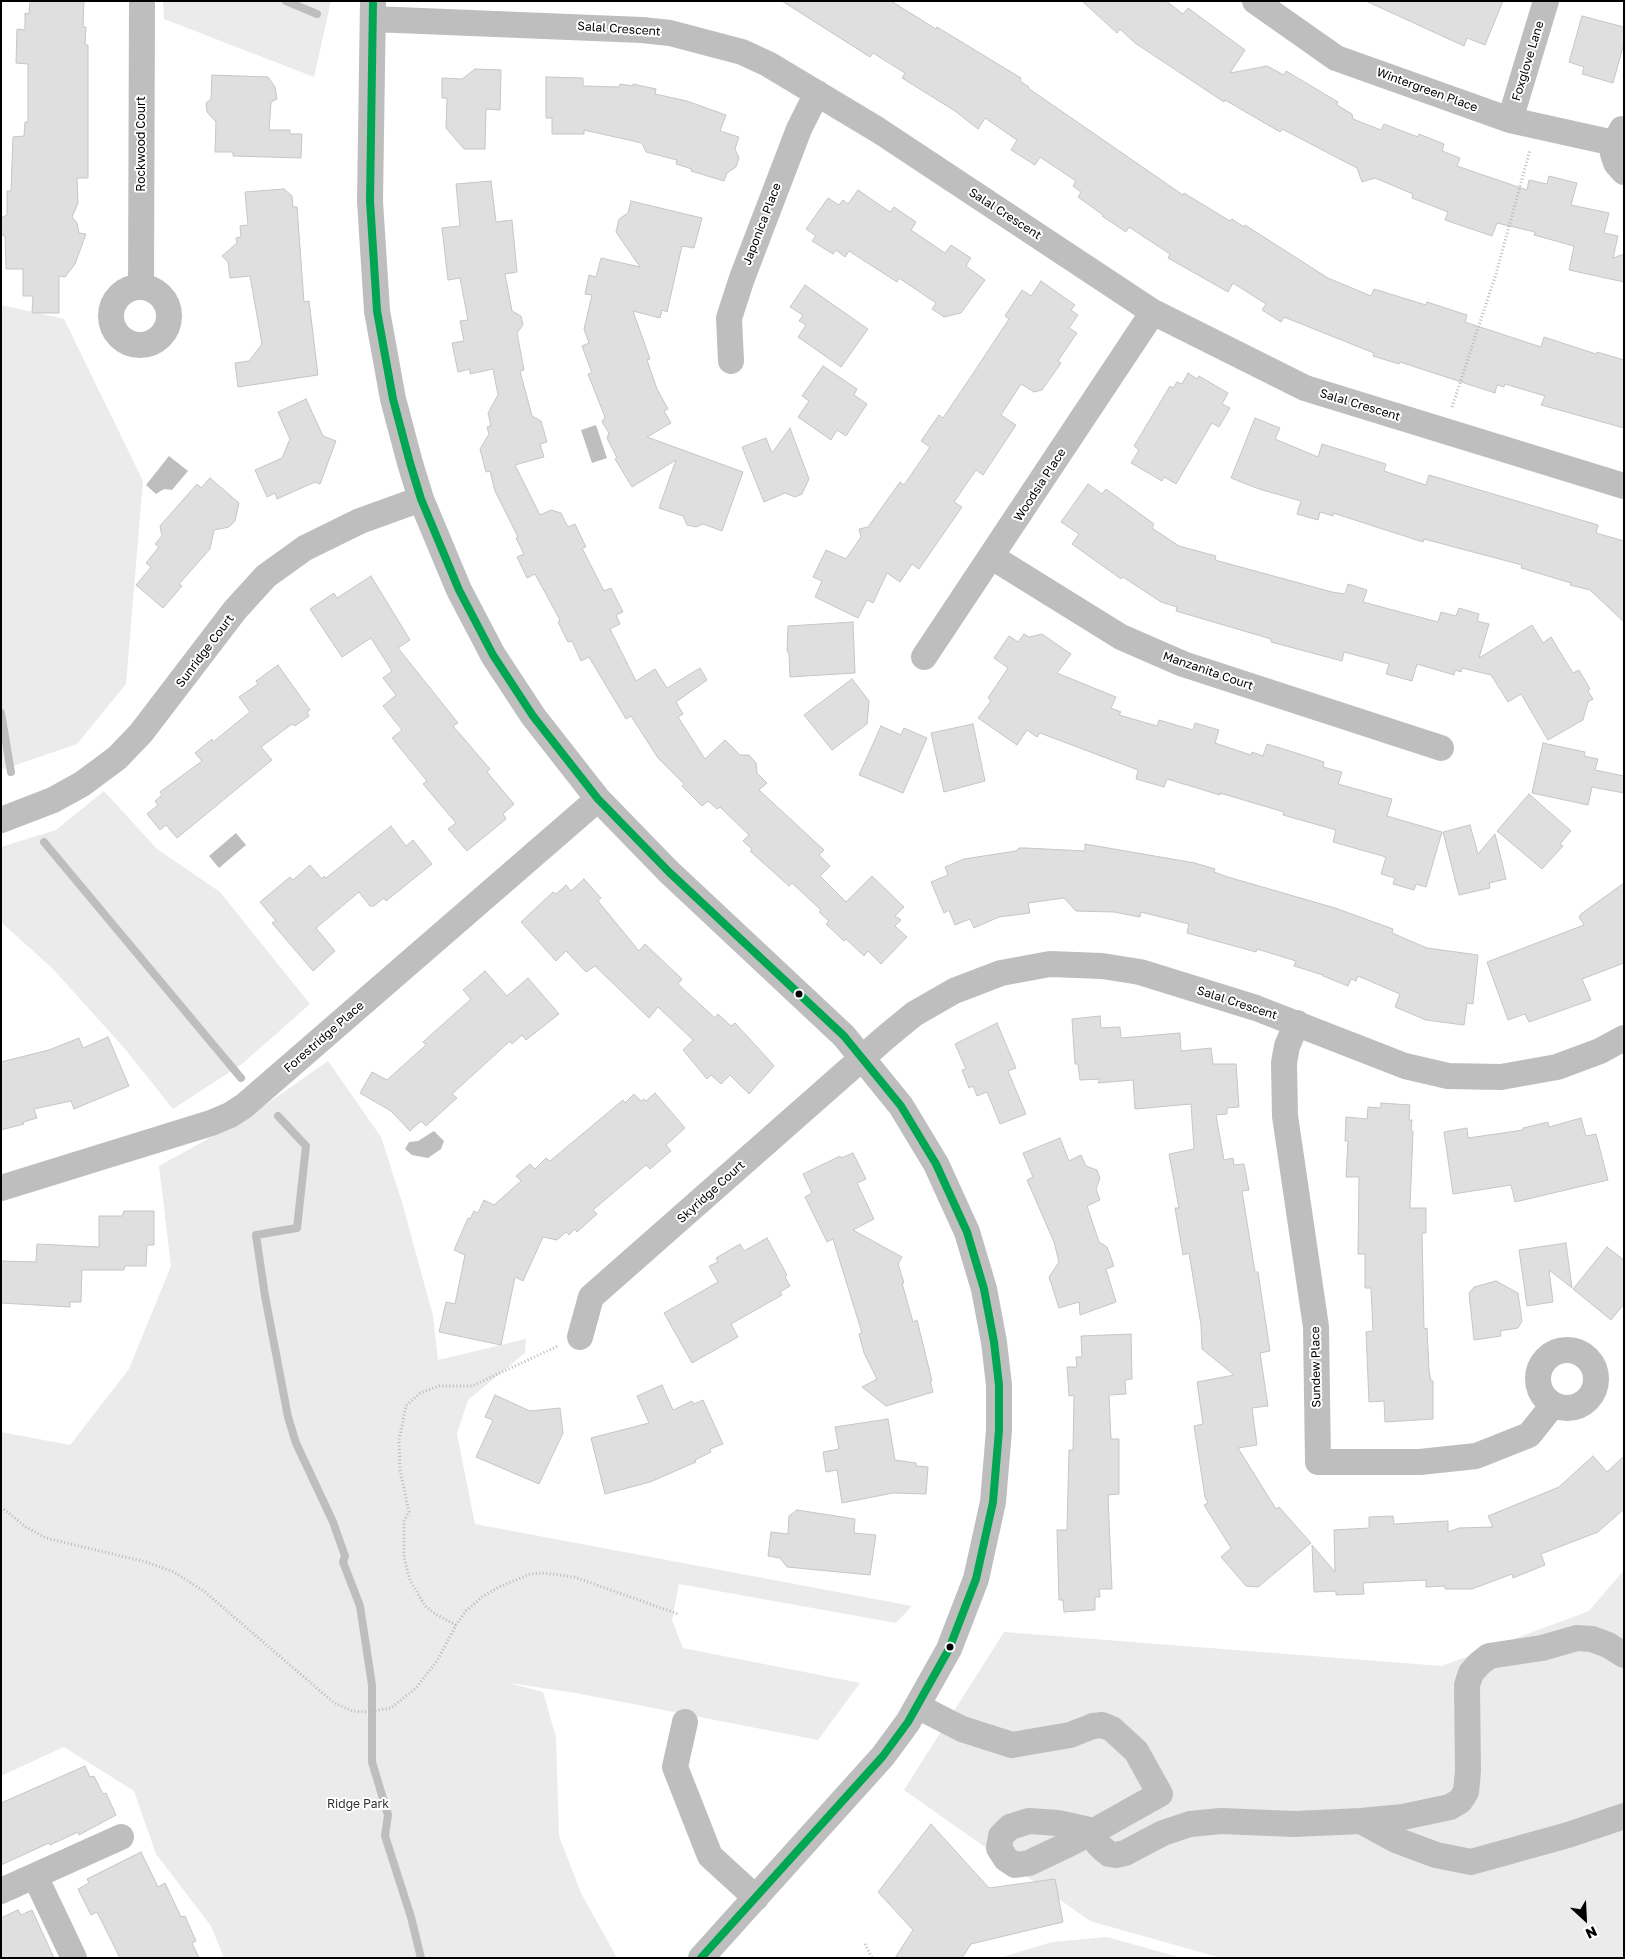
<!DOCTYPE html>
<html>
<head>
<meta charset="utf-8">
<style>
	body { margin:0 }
	#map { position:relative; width:1625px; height:1959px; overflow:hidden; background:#fff; font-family:"Golos Text",sans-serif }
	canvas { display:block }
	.frame { position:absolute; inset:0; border:2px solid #000; pointer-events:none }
	.north { position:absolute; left:1560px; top:1894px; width:50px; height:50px; -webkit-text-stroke:4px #fff; paint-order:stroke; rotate:155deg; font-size:14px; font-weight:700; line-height:20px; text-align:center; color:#000 }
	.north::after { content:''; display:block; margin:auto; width:18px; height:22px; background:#000; clip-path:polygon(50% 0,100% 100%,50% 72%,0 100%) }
</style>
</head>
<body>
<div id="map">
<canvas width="1625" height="1959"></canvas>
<div class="frame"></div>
<div class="north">N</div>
</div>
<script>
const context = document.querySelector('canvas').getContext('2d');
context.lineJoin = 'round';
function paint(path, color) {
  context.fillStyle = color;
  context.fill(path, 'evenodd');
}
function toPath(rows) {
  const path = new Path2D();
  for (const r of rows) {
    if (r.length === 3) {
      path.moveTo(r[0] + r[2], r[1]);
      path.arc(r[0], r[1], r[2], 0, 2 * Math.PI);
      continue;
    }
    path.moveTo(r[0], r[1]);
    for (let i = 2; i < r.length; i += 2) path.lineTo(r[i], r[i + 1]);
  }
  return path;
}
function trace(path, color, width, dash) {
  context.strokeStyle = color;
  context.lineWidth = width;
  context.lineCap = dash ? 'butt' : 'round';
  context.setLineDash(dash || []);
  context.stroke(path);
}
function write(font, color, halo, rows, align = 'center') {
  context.font = font + ' "Golos Text",sans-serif';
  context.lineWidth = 4;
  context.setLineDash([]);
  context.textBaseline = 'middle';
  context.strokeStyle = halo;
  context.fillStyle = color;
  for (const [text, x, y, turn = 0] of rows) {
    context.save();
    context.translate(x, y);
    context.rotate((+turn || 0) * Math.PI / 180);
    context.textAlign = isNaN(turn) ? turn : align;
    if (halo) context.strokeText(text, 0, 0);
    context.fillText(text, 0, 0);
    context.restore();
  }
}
const green = toPath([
	[163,1,331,1,314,77,164,19],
	[1,305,64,319,143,481,126,684,77,744,1,770],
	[104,791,157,849,220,892,310,1004,242,1064,173,1109,125,1049,53,969,1,922,1,847,56,830],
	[328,1061,381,1137,402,1202,433,1316,438,1360,526,1339,525,1353,468,1400,457,1434,475,1524,912,1606,896,1623,679,1584,672,1620,683,1648,860,1683,818,1740,576,1693,509,1683,543,1692,556,1737,559,1836,581,1893,617,1958,224,1958,211,1926,156,1854,134,1791,64,1747,1,1776,1,1432,70,1445,129,1369,171,1266,159,1166,251,1115],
	[1624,1570,1624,1958,1221,1958,1090,1921,904,1790,1004,1632,1442,1666,1589,1611],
	[1107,1937,1182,1958,999,1958,1052,1942]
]);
const water = toPath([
	[596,425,607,458,592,463,581,430],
	[169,456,188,471,172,490,164,489,156,494,146,485],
	[236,833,246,845,219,868,209,856],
	[434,1131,444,1141,441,1149,428,1158,412,1155,405,1149,409,1142,418,1141]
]);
const stream = toPath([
	[286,1,317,14],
	[1,713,11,772],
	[44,842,241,1078],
	[278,1116,306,1146,297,1228,256,1235,265,1296,288,1417,296,1443,333,1522,345,1556,343,1562,360,1606,372,1685,372,1762,388,1815,385,1836,411,1917,421,1958]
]);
const building = toPath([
	[30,1,84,1,83,27,86,27,85,45,88,45,88,178,77,178,78,203,72,217,77,223,79,233,86,234,75,264,65,277,59,276,59,313,32,313,33,296,23,296,23,269,6,269,5,236,1,234,1,218,7,215,7,191,11,191,13,137,24,136,25,122,28,122,28,64,16,63,17,29,25,30,25,13,29,14,30,1],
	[782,1,891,1,936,29,937,27,1021,78,1020,81,1029,87,1028,88,1183,195,1184,193,1230,221,1232,219,1244,227,1245,225,1328,278,1371,296,1374,289,1426,305,1427,302,1467,315,1465,322,1541,347,1544,337,1596,354,1597,352,1624,360,1624,428,1541,405,1545,396,1505,384,1504,387,1497,385,1495,393,1400,362,1399,364,1373,356,1374,353,1284,317,1281,322,1262,310,1266,304,1233,283,1228,292,1168,258,1170,254,1129,227,1126,232,1102,216,1103,215,1078,197,1081,192,1073,186,1076,181,1040,157,1035,165,1011,150,1017,140,985,118,978,129,955,111,902,78,905,73,873,53,870,57,782,1],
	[1082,1,1166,1,1183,14,1188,8,1245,50,1230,73,1267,66,1284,75,1286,71,1338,102,1337,105,1352,114,1353,119,1381,130,1384,124,1418,137,1419,134,1444,144,1442,151,1460,158,1457,166,1527,190,1529,180,1547,184,1549,176,1577,183,1571,205,1609,213,1604,233,1618,236,1613,258,1624,254,1624,282,1569,270,1574,246,1534,235,1535,232,1497,223,1492,236,1445,220,1448,212,1412,198,1413,194,1375,178,1362,182,1357,168,1282,129,1280,132,1225,100,1224,102,1135,43,1120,29,1117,33,1082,1],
	[1366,1,1503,1,1485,45,1467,38,1464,46,1366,1],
	[1582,16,1624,27,1624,43,1613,83,1582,74,1584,67,1569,62,1582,16],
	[475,69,501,70,500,110,486,109,485,149,464,149,446,128,447,98,442,98,442,78,462,79,475,69],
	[212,75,268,77,275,87,277,99,271,102,269,130,290,130,290,134,302,134,301,158,233,156,233,152,215,152,216,122,207,112,206,103,211,99,212,75],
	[546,77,583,78,583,86,619,87,620,84,633,86,633,84,656,89,655,94,687,101,726,115,720,131,739,137,735,149,739,158,736,167,727,173,724,181,691,171,692,169,676,164,677,160,646,152,642,143,584,130,584,134,552,134,552,118,546,118,546,77],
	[491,181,496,222,512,220,517,272,505,274,512,311,521,316,523,325,517,333,524,370,520,371,532,416,541,421,547,442,540,444,544,457,515,465,540,515,551,510,561,513,568,527,575,524,586,547,582,548,604,591,611,588,623,612,616,615,620,624,610,629,636,681,655,669,667,688,700,668,707,680,676,702,683,714,678,717,705,759,725,740,740,755,749,755,756,763,757,773,767,783,759,790,824,850,819,855,830,866,820,876,846,902,872,876,904,907,895,916,901,920,895,926,907,937,881,964,868,951,864,956,846,939,844,941,826,924,829,921,819,912,821,910,792,883,789,886,750,851,752,849,743,841,749,835,720,807,717,809,708,801,702,806,682,786,684,784,658,758,631,716,626,719,589,657,581,661,572,641,568,642,558,622,560,620,535,574,527,578,517,557,524,554,516,538,518,537,495,491,490,471,486,472,480,449,489,434,487,427,491,426,488,413,498,395,493,369,470,374,470,369,458,372,452,343,464,341,460,321,468,320,460,278,448,280,442,228,460,226,456,184,491,181],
	[284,189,292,196,293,207,297,207,304,302,309,301,318,375,238,387,235,363,249,361,262,344,250,276,230,278,228,262,222,256,237,243,236,238,241,237,240,226,248,225,245,192,284,189],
	[858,190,890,212,894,207,916,222,911,230,945,253,951,245,971,258,966,266,985,280,961,313,944,317,932,309,936,303,899,278,897,282,849,251,845,257,836,250,833,254,812,241,816,236,806,229,828,198,839,205,843,200,848,204,858,190],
	[631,201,702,218,694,248,682,246,667,312,662,310,660,318,633,311,650,359,647,360,657,389,668,409,664,411,671,423,647,437,743,472,722,531,703,524,696,527,687,525,683,516,659,508,676,460,632,487,615,459,617,458,607,438,609,433,602,422,605,417,588,374,592,373,582,346,589,343,584,329,592,295,585,294,589,275,596,277,601,258,640,267,616,232,619,219,628,213,631,201],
	[1041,281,1075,305,1071,310,1078,315,1069,328,1077,333,1058,361,1061,363,1042,390,1034,392,1021,384,1001,415,1016,425,983,475,976,470,954,502,962,507,919,569,912,564,900,582,887,573,873,603,867,600,858,618,815,597,822,581,813,577,826,550,846,559,861,537,859,529,868,527,900,482,904,485,930,447,921,441,939,415,943,418,974,372,1009,319,1005,316,1022,290,1031,296,1041,281],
	[805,285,868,329,841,367,798,337,806,325,799,321,803,315,790,307,805,285],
	[823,366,857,389,854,395,867,404,846,436,837,430,831,440,798,417,809,401,802,396,823,366],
	[1188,373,1197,379,1199,376,1228,393,1222,404,1230,408,1219,427,1212,423,1176,484,1164,477,1162,481,1131,463,1139,450,1134,446,1170,386,1173,388,1177,382,1182,384,1188,373],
	[306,399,323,436,336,441,320,484,315,482,277,499,275,493,267,497,255,470,282,458,290,439,278,412,306,399],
	[1255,418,1280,428,1275,439,1318,457,1322,444,1386,464,1384,471,1426,485,1429,475,1598,525,1596,533,1624,541,1624,622,1590,590,1570,585,1571,583,1521,568,1522,565,1424,539,1423,542,1333,513,1333,516,1320,512,1318,520,1297,514,1301,501,1259,489,1231,478,1255,418],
	[790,428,809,479,802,494,795,497,785,493,764,502,742,447,766,438,772,453,790,428],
	[210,478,239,503,235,521,229,527,214,530,210,549,179,584,182,586,163,608,136,585,151,567,146,563,159,547,155,544,162,536,160,526,197,484,201,488,210,478],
	[1088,484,1102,494,1106,489,1154,524,1152,528,1179,546,1216,556,1215,560,1332,592,1345,594,1348,584,1367,590,1363,602,1438,622,1441,612,1456,616,1459,608,1479,614,1477,621,1489,624,1479,658,1532,625,1543,643,1551,637,1573,673,1579,670,1590,689,1588,691,1593,699,1588,702,1583,720,1548,740,1521,694,1508,702,1491,675,1462,668,1461,672,1455,670,1454,675,1417,664,1412,681,1386,674,1389,664,1344,652,1342,661,1271,642,1271,639,1176,611,1177,607,1161,602,1123,577,1121,579,1072,544,1079,534,1061,522,1088,484],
	[371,576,410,640,398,648,458,723,453,726,490,769,487,772,514,804,503,814,506,819,467,851,448,829,456,823,423,784,427,781,392,738,402,730,383,706,396,695,383,678,392,671,371,638,342,657,310,609,334,593,337,598,371,576],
	[853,622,855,673,790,677,789,654,787,651,788,626,853,622],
	[1024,634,1029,637,1042,634,1071,654,1057,673,1116,697,1111,708,1121,712,1119,715,1157,726,1159,720,1193,730,1195,723,1219,730,1215,743,1251,755,1252,752,1263,756,1267,744,1293,752,1324,762,1323,767,1342,772,1338,784,1392,799,1387,816,1442,832,1426,887,1416,884,1414,890,1393,884,1395,878,1381,874,1386,857,1333,842,1336,830,1283,815,1284,812,1220,793,1220,795,1167,779,1164,787,1136,779,1138,770,1040,733,1037,737,1027,730,1017,745,978,718,991,701,988,698,1008,668,994,658,1009,636,1018,642,1024,634],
	[278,665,310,710,307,712,309,716,295,726,292,724,261,747,272,760,177,838,166,825,160,830,147,814,158,805,155,801,162,795,160,792,202,761,195,753,212,739,213,742,250,712,239,697,258,684,256,681,278,665],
	[852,679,869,701,867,724,832,750,804,715,852,679],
	[973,724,985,781,944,792,931,733,973,724],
	[881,726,901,735,904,728,927,738,903,793,859,775,881,726],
	[1543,743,1585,752,1584,756,1598,759,1595,770,1624,776,1624,793,1592,787,1588,805,1532,793,1543,743],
	[1529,794,1571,831,1560,844,1563,846,1542,869,1497,831,1529,794],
	[1470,825,1478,854,1495,834,1506,879,1489,883,1490,888,1459,895,1443,832,1470,825],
	[391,826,406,846,413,840,432,864,386,901,384,898,374,906,370,906,359,892,316,928,335,951,313,971,272,923,276,921,260,902,290,877,293,880,310,865,322,879,324,876,326,878,391,826],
	[1085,844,1195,863,1215,869,1214,872,1228,877,1335,908,1393,929,1392,933,1427,948,1478,955,1473,1004,1467,1003,1464,1025,1426,1020,1395,1007,1400,994,1358,976,1356,981,1351,979,1348,986,1323,976,1323,975,1294,966,1296,961,1257,949,1256,952,1187,933,1189,924,1141,912,1140,917,1114,912,1076,911,1064,898,1028,903,1030,913,999,917,974,928,970,919,955,925,949,910,944,913,931,882,948,875,945,867,964,859,1016,851,1019,848,1026,848,1085,851,1085,844],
	[584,879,601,898,598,901,639,951,645,944,682,979,678,984,715,1018,718,1014,731,1026,735,1023,769,1060,774,1066,749,1094,730,1075,721,1084,711,1075,707,1079,683,1050,693,1040,658,1007,649,1018,595,966,586,972,566,951,556,961,521,922,553,892,556,894,566,885,571,891,584,879],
	[1624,883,1624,963,1582,979,1591,1000,1529,1022,1525,1014,1508,1020,1487,962,1584,925,1579,917,1581,914,1624,883],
	[485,971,507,996,528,978,559,1014,526,1040,522,1035,512,1044,510,1041,452,1094,457,1098,426,1126,421,1121,410,1131,391,1111,360,1093,372,1072,387,1080,426,1045,423,1042,471,999,463,990,485,971],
	[1100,1016,1101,1028,1120,1027,1121,1038,1180,1033,1181,1051,1211,1048,1213,1064,1236,1064,1239,1107,1227,1108,1227,1114,1216,1115,1224,1160,1233,1158,1234,1165,1244,1164,1249,1190,1242,1191,1255,1272,1258,1272,1270,1351,1260,1353,1268,1406,1252,1408,1257,1445,1238,1448,1276,1509,1279,1507,1311,1543,1258,1587,1246,1586,1221,1557,1231,1548,1204,1505,1208,1503,1205,1497,1194,1426,1203,1424,1197,1382,1234,1375,1202,1349,1201,1325,1189,1253,1183,1255,1175,1208,1179,1208,1169,1154,1194,1149,1191,1104,1135,1109,1133,1080,1098,1083,1100,1079,1080,1080,1078,1064,1075,1064,1072,1019,1100,1016],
	[997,1023,1016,1068,1008,1071,1026,1114,1000,1124,987,1092,977,1096,973,1086,969,1088,962,1070,966,1069,955,1044,997,1023],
	[108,1037,129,1086,74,1109,71,1101,34,1109,37,1118,23,1122,24,1124,1,1130,1,1062,49,1050,79,1038,83,1048,108,1037],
	[655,1093,685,1128,666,1145,671,1151,650,1169,646,1165,593,1210,597,1214,577,1232,575,1229,569,1235,566,1232,557,1240,543,1237,523,1281,515,1277,501,1345,439,1332,446,1302,455,1304,465,1255,454,1250,468,1218,470,1219,474,1211,478,1213,484,1200,494,1205,521,1181,516,1176,530,1164,535,1169,546,1158,550,1161,623,1100,625,1103,634,1094,641,1101,644,1099,646,1101,655,1093],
	[1381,1103,1410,1105,1409,1120,1412,1120,1411,1131,1413,1131,1410,1208,1426,1208,1426,1233,1422,1233,1424,1329,1427,1328,1429,1370,1431,1381,1433,1381,1433,1419,1385,1422,1384,1401,1369,1402,1366,1332,1373,1331,1371,1288,1365,1288,1365,1254,1358,1254,1359,1177,1346,1177,1348,1141,1345,1141,1346,1117,1367,1119,1368,1107,1381,1108,1381,1103],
	[1581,1118,1586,1136,1596,1134,1608,1180,1515,1202,1511,1185,1453,1194,1444,1132,1467,1128,1468,1138,1523,1130,1523,1128,1548,1122,1549,1127,1581,1118],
	[1060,1138,1069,1161,1081,1155,1086,1166,1097,1170,1100,1178,1096,1189,1100,1200,1087,1206,1099,1242,1107,1247,1114,1266,1106,1269,1116,1302,1080,1315,1079,1302,1059,1308,1049,1277,1059,1262,1054,1242,1027,1180,1033,1177,1023,1153,1060,1138],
	[853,1153,866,1179,857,1183,874,1219,853,1230,902,1257,898,1264,904,1283,902,1283,913,1322,917,1320,932,1381,930,1381,933,1392,886,1406,862,1387,877,1379,864,1353,859,1334,862,1333,833,1239,827,1242,805,1197,812,1193,803,1174,840,1156,841,1158,853,1153],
	[124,1211,154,1211,154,1245,147,1245,146,1266,125,1266,124,1270,82,1270,81,1302,70,1302,70,1307,1,1303,1,1261,36,1262,37,1244,99,1247,99,1216,122,1216,124,1211],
	[767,1238,787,1275,785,1277,790,1286,780,1292,782,1295,731,1324,738,1337,692,1363,664,1313,718,1282,709,1266,718,1262,716,1258,740,1244,744,1251,767,1238],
	[1566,1243,1572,1288,1549,1270,1553,1302,1527,1306,1519,1250,1566,1243],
	[1607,1247,1624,1260,1624,1304,1611,1320,1573,1289,1607,1247],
	[1496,1281,1518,1293,1522,1321,1518,1328,1500,1331,1501,1336,1474,1340,1469,1293,1474,1287,1496,1281],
	[1131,1334,1132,1379,1125,1380,1126,1394,1109,1395,1111,1439,1119,1439,1119,1494,1108,1495,1112,1589,1099,1589,1100,1597,1095,1597,1095,1610,1064,1612,1063,1600,1059,1600,1057,1530,1067,1530,1069,1450,1073,1450,1074,1395,1069,1396,1067,1367,1077,1367,1076,1357,1082,1357,1081,1336,1131,1334],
	[662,1385,673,1410,692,1401,694,1404,703,1400,723,1444,710,1449,711,1452,695,1460,696,1462,650,1482,605,1494,591,1438,649,1423,637,1396,662,1385],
	[495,1395,530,1411,560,1408,563,1433,539,1484,476,1457,493,1420,485,1417,495,1395],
	[888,1419,895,1460,916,1463,916,1466,928,1467,926,1494,893,1493,842,1503,837,1470,826,1472,823,1452,839,1449,835,1427,888,1419],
	[1593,1456,1607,1472,1624,1456,1624,1509,1598,1532,1541,1554,1545,1565,1513,1578,1512,1574,1472,1589,1445,1589,1445,1586,1426,1587,1426,1580,1363,1583,1364,1594,1336,1595,1336,1591,1314,1592,1312,1545,1335,1572,1334,1530,1369,1528,1369,1517,1393,1516,1394,1524,1448,1521,1448,1532,1459,1528,1493,1527,1488,1516,1559,1487,1593,1456],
	[797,1510,855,1519,854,1533,876,1535,870,1575,787,1567,780,1558,768,1556,771,1532,788,1534,789,1516,797,1510],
	[85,1766,90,1777,94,1776,103,1794,106,1793,116,1815,79,1835,78,1832,50,1845,49,1843,1,1865,1,1803,85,1766],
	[931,1824,989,1888,1055,1879,1063,1922,971,1944,962,1958,895,1958,913,1930,878,1892,931,1824],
	[141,1852,158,1887,165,1883,181,1917,185,1916,196,1941,192,1943,199,1958,120,1958,97,1912,91,1915,78,1889,89,1883,87,1879,141,1852],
	[18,1910,21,1915,32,1910,54,1958,1,1958,1,1918,18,1910]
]);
const path = toPath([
	[1452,407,1496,274,1530,150],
	[1,1507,26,1527,46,1538,146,1562,174,1572,205,1592,333,1702,352,1711,367,1712,391,1708,416,1688,437,1661,456,1625,466,1611,482,1597,499,1587,530,1574,544,1573,574,1577,678,1614],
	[456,1625,437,1615,425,1606,410,1580,404,1558,404,1521,409,1512,400,1470,399,1440,406,1406,420,1393,439,1386,472,1386,558,1346],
	[865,1944,872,1958]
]);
const minor = toPath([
	[373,1,370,201,377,311,393,399,410,463,421,499,459,590,493,655,533,716,598,799,669,872,844,1036,901,1106,936,1164,967,1232,984,1289,994,1342,999,1385,999,1430,993,1502,976,1579,949,1649,908,1722,883,1756,701,1958],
	[1255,1,1336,58,1510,120,1614,143],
	[373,19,642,30,670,33,742,52,768,64,878,130,1153,312,1305,388,1624,486],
	[1510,120,1546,1],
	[1622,129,1614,144,1613,154,1616,163,1624,172],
	[140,316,29],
	[141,287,142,1],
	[731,361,729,318,742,278,799,129,817,93],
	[992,557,1121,637,1183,664,1441,748],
	[924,657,1153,312],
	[1,820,53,800,82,784,117,758,141,733,235,610,266,576,305,548,360,521,421,499],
	[1297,1023,1287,1046,1284,1063,1285,1116,1316,1327,1318,1462,1420,1462,1476,1456,1529,1435,1553,1405],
	[1,1188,211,1123,230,1115,244,1106,598,799],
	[580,1337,591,1297,886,1037,914,1014,954,991,1001,973,1050,964,1102,966,1140,972,1256,1008,1405,1066,1448,1076,1501,1077,1557,1067,1600,1051,1624,1038],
	[1567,1379,29],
	[917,1706,962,1729,1012,1745,1070,1735,1093,1726,1102,1725,1112,1729,1136,1751,1160,1794,1094,1831,1071,1843,1029,1863,1015,1865,1006,1859,999,1848,1001,1836,1010,1827,1029,1821,1058,1823,1094,1831,1098,1844,1103,1849,1109,1854,1116,1855,1125,1853,1163,1833,1190,1824,1221,1821,1295,1824,1361,1821,1403,1817,1450,1807,1460,1801,1466,1792,1468,1771,1467,1685,1471,1673,1479,1664,1489,1656,1542,1648,1577,1638,1592,1639,1608,1645,1624,1655],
	[685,1722,675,1767,710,1856,756,1898],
	[1361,1821,1396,1840,1436,1855,1471,1862,1568,1835,1624,1816],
	[35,1876,74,1958],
	[1,1891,121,1837]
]);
const bus1 = toPath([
	[373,1,370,201,377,311,393,399,410,463,421,499,459,590,493,655,533,716,598,799,669,872,844,1036,901,1106,936,1164,967,1232,984,1289,994,1342,999,1385,999,1430,993,1502,976,1579,949,1649,908,1722,883,1756,701,1958]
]);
const markers = [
	[799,994,4.5,"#000"],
	[950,1647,4.5,"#000"]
];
const streetNames = [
	["Salal Crescent",619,29,4],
	["Foxglove Lane",1528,61,-73],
	["Wintergreen Place",1427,90,20],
	["Rockwood Court",141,144,-90],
	["Salal Crescent",1005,214,33],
	["Japonica Place",762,224,-69],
	["Salal Crescent",1360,405,17],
	["Woodsia Place",1040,485,-57],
	["Sunridge Court",205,651,-53],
	["Manzanita Court",1208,671,19],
	["Salal Crescent",1237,1003,18],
	["Forestridge Place",324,1037,-41],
	["Skyridge Court",711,1192,-42],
	["Sundew Place",1316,1367,-91]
];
const parkNames = [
	["Ridge Park",358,1804]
];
paint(green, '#ebebeb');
paint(water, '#bebebe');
trace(stream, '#bebebe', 8);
paint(building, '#dfdfdf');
trace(building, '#c6c6c6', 1);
trace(path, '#b9b9b9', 3, [1, 2.5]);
trace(minor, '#bebebe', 26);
trace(bus1, '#00a651', 8);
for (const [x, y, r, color] of markers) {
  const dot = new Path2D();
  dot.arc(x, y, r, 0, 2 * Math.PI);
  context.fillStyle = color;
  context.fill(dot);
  trace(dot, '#fff', 2);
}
write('12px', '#000', '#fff', streetNames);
write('12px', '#323232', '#fff', parkNames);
</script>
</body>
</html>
